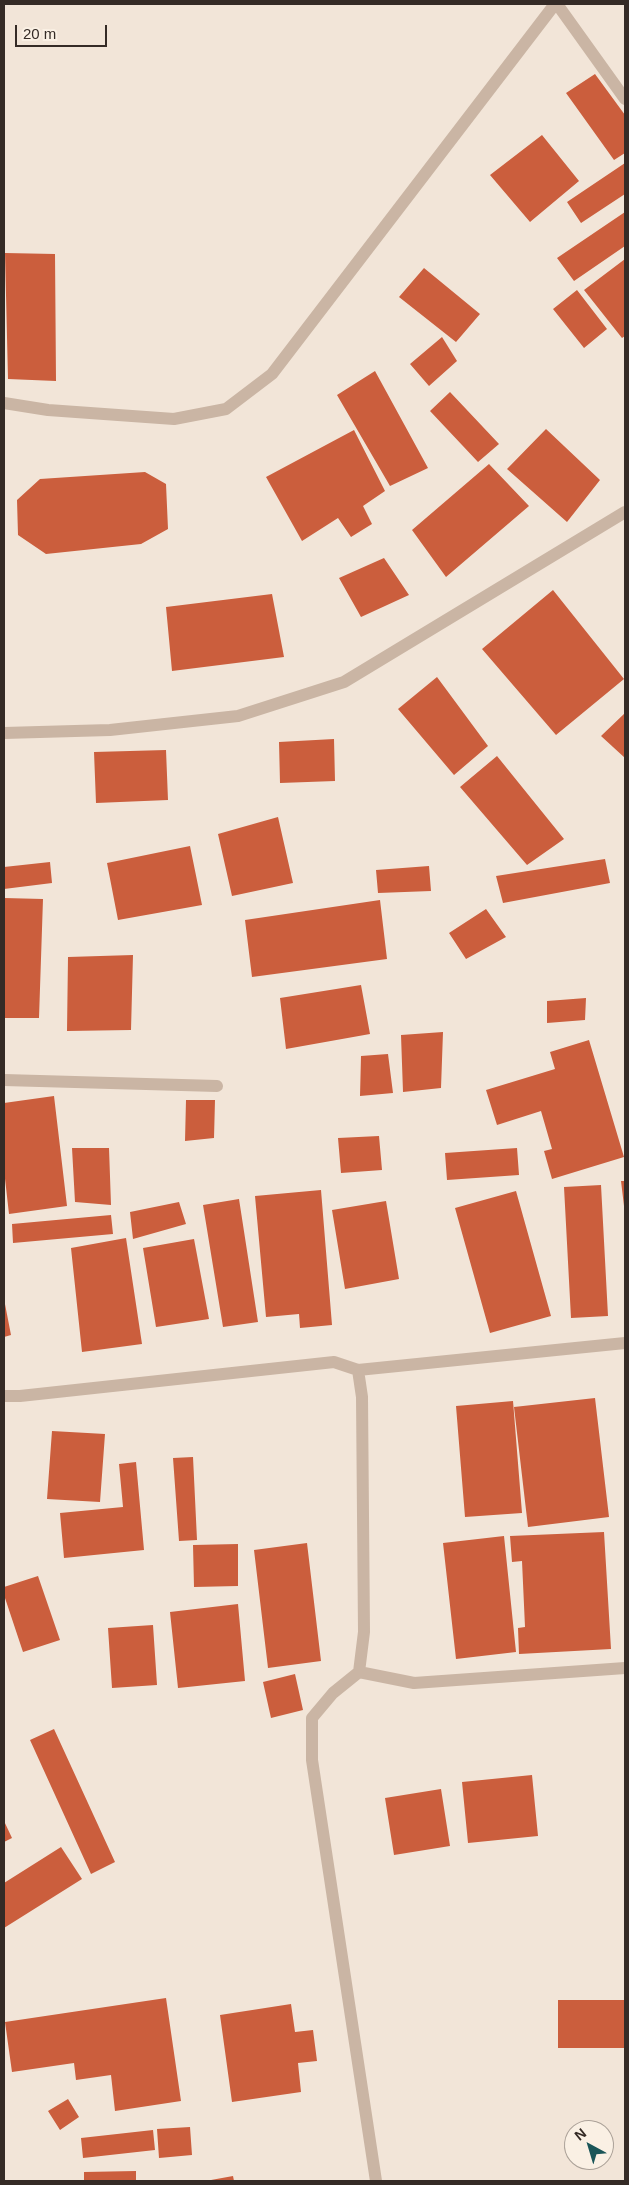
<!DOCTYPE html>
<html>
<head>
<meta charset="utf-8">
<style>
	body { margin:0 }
	#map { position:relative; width:629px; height:2185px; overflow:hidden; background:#f2e5d8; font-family:Helvetica,sans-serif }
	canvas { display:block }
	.frame { position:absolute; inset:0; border:5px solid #352b26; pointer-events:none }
	.north { position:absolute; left:564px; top:2120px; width:50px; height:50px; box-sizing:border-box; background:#faf0e4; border:1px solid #aba198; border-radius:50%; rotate:321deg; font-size:14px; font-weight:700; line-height:20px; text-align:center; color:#352b26 }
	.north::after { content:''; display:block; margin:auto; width:18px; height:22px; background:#1a5558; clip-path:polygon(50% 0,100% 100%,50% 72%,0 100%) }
	.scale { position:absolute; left:15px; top:25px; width:92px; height:22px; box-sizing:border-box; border:2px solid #352b26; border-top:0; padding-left:6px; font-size:15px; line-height:18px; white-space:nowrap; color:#352b26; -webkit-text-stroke:4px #faf0e4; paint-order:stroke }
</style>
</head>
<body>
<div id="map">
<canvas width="629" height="2185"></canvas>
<div class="frame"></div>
<div class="north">N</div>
<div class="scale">20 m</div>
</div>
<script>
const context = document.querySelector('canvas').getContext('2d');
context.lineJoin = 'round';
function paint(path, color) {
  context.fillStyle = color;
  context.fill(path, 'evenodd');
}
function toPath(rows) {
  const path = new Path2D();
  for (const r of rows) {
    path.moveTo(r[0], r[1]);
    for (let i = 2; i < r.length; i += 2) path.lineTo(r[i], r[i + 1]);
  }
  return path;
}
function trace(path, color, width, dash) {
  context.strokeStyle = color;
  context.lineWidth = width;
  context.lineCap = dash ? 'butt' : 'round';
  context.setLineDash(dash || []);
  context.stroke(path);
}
const building = toPath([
	[595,74,625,115,625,153,614,160,566,93],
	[542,135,579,181,530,222,490,175],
	[625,163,625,194,581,223,567,202],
	[625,212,625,246,574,281,557,258],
	[5,253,55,254,56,381,8,379],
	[625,259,625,336,622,338,584,290],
	[424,268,480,314,456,342,399,297],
	[577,290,607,329,584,348,553,309],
	[442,337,457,361,429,386,410,364],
	[375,371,428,468,390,486,337,395],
	[450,392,499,444,478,462,430,411],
	[546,429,600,480,567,522,507,469],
	[354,430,385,491,363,506,372,524,351,537,338,518,302,541,266,477],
	[489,464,529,506,446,577,412,530],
	[145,472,166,484,168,529,141,544,46,554,18,535,17,500,40,479],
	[384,558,409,595,361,617,339,578],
	[553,590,624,679,556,735,482,649],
	[272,594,284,657,172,671,166,607],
	[437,677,488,746,454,775,398,709],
	[625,713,625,758,601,736],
	[334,739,335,781,280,783,279,742],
	[166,750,168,800,96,803,94,752],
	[497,756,564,839,527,865,460,787],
	[278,817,293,883,232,896,218,834],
	[190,846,202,905,118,920,107,863],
	[605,859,610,883,503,903,496,876],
	[50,862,52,883,4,889,4,867],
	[429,866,431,891,378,893,376,870],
	[4,898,43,899,39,1018,4,1018],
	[380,900,387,959,252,977,245,920],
	[486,909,506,937,466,959,449,933],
	[133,955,131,1030,67,1031,68,957],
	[361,985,370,1034,286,1049,280,998],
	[586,998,585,1020,547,1023,547,1001],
	[443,1032,441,1088,403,1092,401,1035],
	[589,1040,624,1157,552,1179,544,1151,552,1149,541,1111,497,1125,486,1090,555,1069,550,1052],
	[388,1054,393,1093,360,1096,361,1056],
	[54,1096,67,1206,9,1214,4,1170,4,1103],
	[186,1100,215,1100,214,1138,185,1141],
	[379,1136,382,1170,341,1173,338,1138],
	[72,1148,109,1148,111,1205,75,1202],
	[517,1148,519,1175,447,1180,445,1153],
	[621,1181,625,1181,625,1206,624,1206],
	[601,1185,608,1316,571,1318,564,1187],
	[321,1190,332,1325,300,1328,299,1314,266,1317,255,1196],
	[516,1191,551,1316,490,1333,455,1208],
	[239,1199,258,1322,223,1327,203,1205],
	[386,1201,399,1279,345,1289,332,1210],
	[179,1202,186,1224,133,1239,130,1212],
	[111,1215,113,1234,13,1243,12,1224],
	[126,1238,142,1344,82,1352,71,1248],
	[194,1239,209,1319,156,1327,143,1248],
	[4,1299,11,1335,4,1337],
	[595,1398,609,1517,528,1527,514,1407],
	[513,1401,522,1513,465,1517,456,1406],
	[52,1431,105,1434,100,1502,47,1499],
	[193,1457,197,1540,179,1541,173,1458],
	[136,1462,144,1550,64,1558,60,1513,123,1507,119,1464],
	[604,1532,611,1649,519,1654,518,1628,525,1627,522,1561,512,1562,510,1536],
	[504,1536,516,1652,456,1659,443,1543],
	[307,1543,321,1661,268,1668,254,1550],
	[238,1544,238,1586,194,1587,193,1545],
	[38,1576,60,1640,23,1652,4,1595,4,1587],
	[238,1604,245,1681,178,1688,170,1612],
	[153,1625,157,1685,112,1688,108,1628],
	[295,1674,303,1710,271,1718,263,1682],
	[54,1729,115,1862,91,1874,30,1740],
	[532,1775,538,1836,468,1843,462,1782],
	[441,1789,450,1846,394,1855,385,1798],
	[4,1821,12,1838,4,1842],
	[61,1847,82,1879,4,1928,4,1883],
	[166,1998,181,2101,115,2111,111,2075,76,2080,74,2063,12,2072,5,2022],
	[558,2000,625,2000,625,2048,558,2048],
	[291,2004,295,2032,313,2030,317,2061,298,2063,301,2092,232,2102,220,2015],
	[68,2099,79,2117,60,2130,48,2111],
	[190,2127,192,2155,159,2158,157,2129],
	[153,2130,155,2150,83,2158,81,2138],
	[136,2171,136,2181,84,2181,84,2172],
	[233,2176,234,2181,211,2181,211,2180]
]);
const minor = toPath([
	[557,4,625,99],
	[4,403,48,410,174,419,226,409,272,374,555,4],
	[4,733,110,730,238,716,344,682,625,512],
	[4,1080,217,1086],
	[358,1370,362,1397,364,1632,359,1672,333,1693,312,1718,312,1760,376,2181],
	[4,1396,20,1396,334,1362,358,1370,625,1343],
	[359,1672,414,1683,625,1668]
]);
paint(building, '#cb5e3d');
trace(minor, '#cab5a4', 12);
</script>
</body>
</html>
